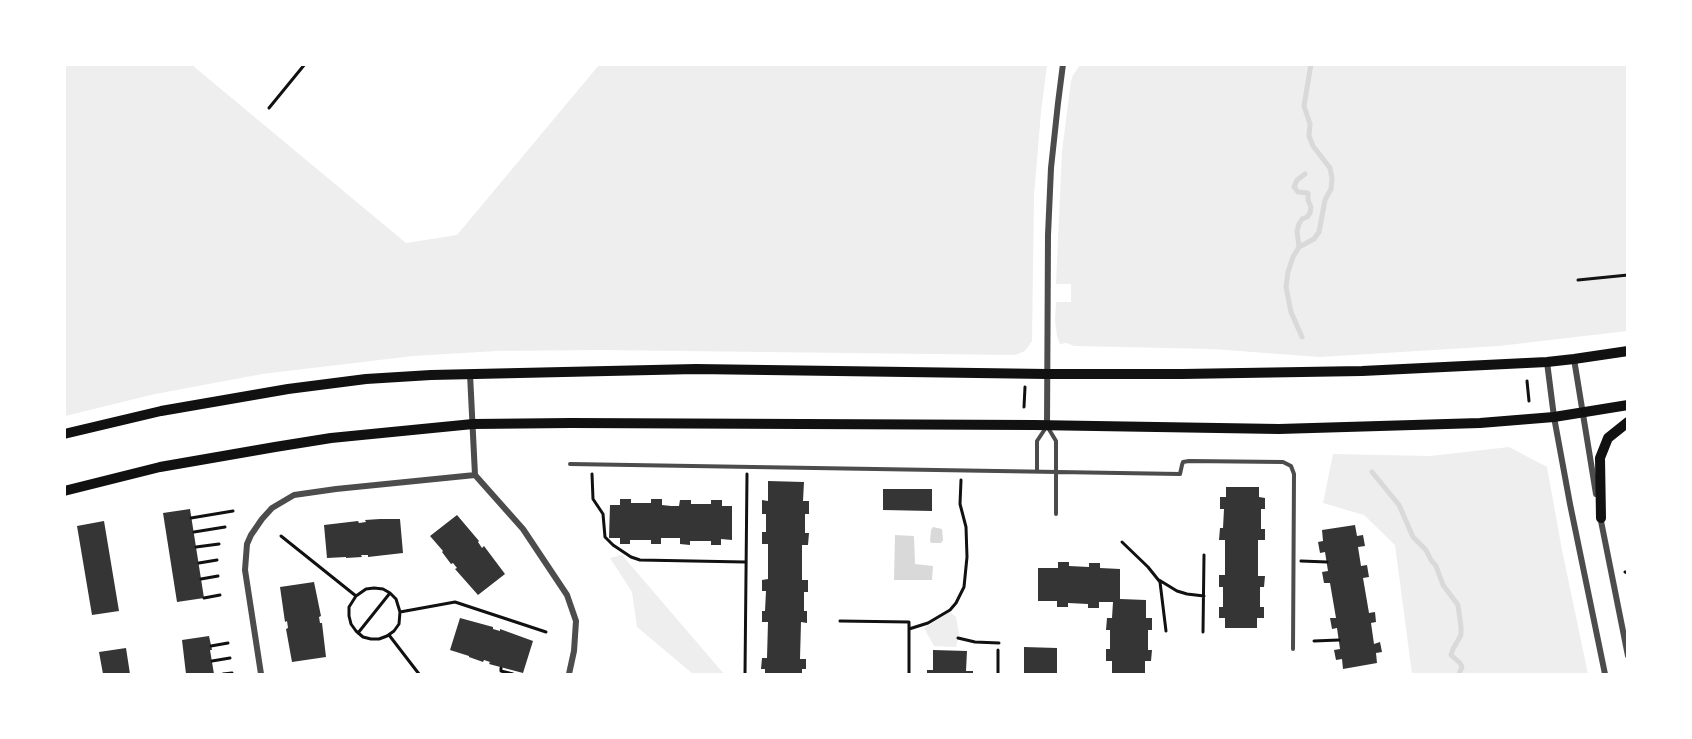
<!DOCTYPE html>
<html>
<head>
<meta charset="utf-8">
<style>
	body { margin:0 }
	#map { position:relative; width:1692px; height:739px; overflow:hidden; background:#fff; font-family:Helvetica,sans-serif }
	canvas { display:block }
	.frame { position:absolute; inset:0; border:66px solid #fff; pointer-events:none }
</style>
</head>
<body>
<div id="map">
<canvas width="1692" height="739"></canvas>
<div class="frame"></div>
</div>
<script>
const context = document.querySelector('canvas').getContext('2d');
context.lineJoin = 'round';
function paint(path, color) {
  context.fillStyle = color;
  context.fill(path, 'evenodd');
}
function toPath(rows) {
  const path = new Path2D();
  for (const r of rows) {
    path.moveTo(r[0], r[1]);
    for (let i = 2; i < r.length; i += 2) path.lineTo(r[i], r[i + 1]);
  }
  return path;
}
function trace(path, color, width, dash) {
  context.strokeStyle = color;
  context.lineWidth = width;
  context.lineCap = dash ? 'butt' : 'round';
  context.setLineDash(dash || []);
  context.stroke(path);
}
const green = toPath([
	[65,64,192,65,406,243,457,235,599,65,1047,65,1041,112,1034,196,1032,341,1025,351,1015,355,600,350,497,351,413,356,262,374,155,394,65,416],
	[1080,65,1627,65,1627,331,1499,346,1320,357,1212,349,1074,346,1066,343,1060,344,1057,336,1055,321,1056,302,1071,302,1071,284,1056,284,1062,151,1071,81,1073,75],
	[1509,447,1547,467,1562,550,1588,674,1412,674,1395,545,1364,515,1323,503,1333,454,1430,456],
	[622,555,724,674,693,674,637,627,632,592,610,558],
	[950,612,956,617,959,634,956,647,934,646,924,628]
]);
const water = toPath([
	[933,527,942,529,943,540,941,543,932,543,930,542,931,530],
	[895,535,914,536,915,564,933,566,932,580,894,580]
]);
const stream = toPath([
	[1299,247,1297,231,1299,224,1302,219,1307,217,1310,213,1311,207,1308,200,1308,193,1298,192,1294,187,1297,180,1305,174],
	[1302,337,1291,312,1286,287,1288,272,1293,257,1299,247,1314,239,1319,232,1325,200,1331,189,1332,178,1330,168,1313,146,1309,136,1310,124,1304,106,1311,64],
	[1372,472,1399,505,1413,537,1426,550,1431,560,1436,566,1443,585,1458,605,1461,627,1461,635,1453,649,1451,655,1460,663,1462,667,1459,674]
]);
const building = toPath([
	[768,481,804,482,803,501,809,501,809,514,805,514,805,533,809,533,808,545,802,545,802,580,808,580,808,592,804,592,804,611,807,611,807,623,801,622,800,659,806,659,806,669,802,669,802,674,765,674,765,669,761,669,762,658,767,658,768,622,762,622,762,611,765,611,766,591,762,591,762,580,768,579,768,544,762,544,762,532,766,532,766,514,762,514,762,500,768,501],
	[1226,487,1259,487,1259,497,1265,498,1265,509,1261,509,1261,529,1265,529,1265,540,1258,540,1258,576,1265,576,1264,587,1260,587,1260,607,1264,607,1264,618,1257,618,1257,628,1225,628,1225,618,1219,618,1219,607,1223,607,1223,587,1219,587,1219,575,1225,575,1225,540,1219,540,1220,528,1223,528,1224,509,1220,509,1220,497,1226,497],
	[883,489,932,489,932,511,883,510],
	[620,499,631,499,631,503,651,503,651,499,662,499,662,505,671,506,679,506,680,500,691,500,691,504,711,504,711,500,722,500,722,506,732,506,732,540,721,539,721,545,711,545,711,541,690,541,690,545,680,544,680,538,661,538,661,544,651,544,651,540,630,540,630,544,620,544,620,538,609,538,610,505,620,505],
	[190,509,204,598,177,602,163,513],
	[457,515,479,541,478,542,482,548,484,546,505,574,478,595,455,569,457,568,453,563,451,564,442,552,443,551,430,536],
	[380,519,400,519,403,553,368,557,368,555,361,555,362,557,346,558,346,557,327,558,324,525,358,521,359,523,366,522,365,520],
	[104,521,119,611,92,615,77,526],
	[1355,525,1357,536,1363,535,1365,546,1358,547,1361,566,1367,565,1369,577,1363,578,1369,613,1375,612,1376,622,1371,623,1374,644,1380,642,1382,652,1376,653,1377,663,1343,669,1342,659,1336,660,1334,650,1340,649,1337,628,1332,629,1330,618,1336,618,1330,583,1324,583,1322,572,1328,571,1325,552,1320,553,1318,542,1323,541,1322,530],
	[1058,562,1069,562,1069,566,1089,567,1089,563,1100,563,1100,568,1120,569,1120,599,1146,600,1146,618,1152,618,1152,630,1148,630,1148,650,1152,650,1151,661,1145,661,1145,674,1112,674,1112,661,1106,661,1106,649,1110,649,1110,630,1106,630,1107,618,1112,618,1113,602,1099,602,1099,608,1088,608,1088,604,1068,603,1068,607,1057,607,1057,601,1038,601,1038,568,1058,568],
	[314,582,321,616,319,617,320,623,322,623,326,657,292,662,286,629,288,628,287,621,285,622,280,587],
	[460,618,493,627,493,629,500,631,500,629,533,641,523,673,489,664,490,662,484,660,483,662,469,657,469,656,450,650],
	[209,636,212,650,210,650,214,674,186,674,182,640],
	[1024,647,1057,648,1057,674,1024,674],
	[126,648,130,674,103,674,99,652],
	[933,650,967,651,966,671,973,671,973,674,927,674,927,670,933,670]
]);
const path = toPath([
	[269,108,305,64],
	[1578,280,1628,275],
	[1527,381,1529,401],
	[1024,407,1025,387],
	[592,474,593,499,603,514,605,537,613,545,631,557,640,560,745,562],
	[191,518,233,511],
	[194,532,225,527],
	[281,536,356,596,349,607,349,616,351,624,356,631,363,637,371,639,379,639,387,636,394,631,399,624,400,612,396,599,390,593,383,589,374,588,366,589,356,596],
	[1122,542,1148,567,1160,582,1166,631],
	[196,547,219,544],
	[1301,561,1327,562],
	[199,563,217,560],
	[1625,572,1628,573],
	[201,579,218,576],
	[1159,580,1177,591,1187,594,1204,596],
	[204,598,220,595],
	[400,612,455,602,546,632],
	[840,621,909,622,909,674],
	[909,629,928,623,950,610,956,603,964,587,967,557,966,527,960,504,961,480],
	[1203,632,1204,555],
	[358,633,390,593],
	[389,635,419,674],
	[958,638,975,642,999,643],
	[1314,641,1339,640],
	[211,646,228,643],
	[212,661,230,658],
	[501,668,501,671,513,674],
	[223,674,232,673],
	[745,674,747,474],
	[998,674,998,650]
]);
const service = toPath([
	[570,464,1180,474,1182,465,1183,462,1189,461,1283,462,1291,466,1294,474,1293,649],
	[1037,471,1037,441,1047,426,1056,441,1056,514]
]);
const minor = toPath([
	[1574,359,1596,494],
	[1547,362,1554,417,1570,504,1605,674],
	[470,374,475,475,523,529,567,595,576,621,574,651,569,674],
	[1047,426,1048,235,1051,168,1058,103,1063,64],
	[1600,516,1628,656],
	[261,674,245,570,247,544,251,535,262,519,272,508,294,495,336,489,475,475]
]);
const secondary = toPath([
	[64,434,161,411,288,389,366,379,431,375,696,369,1047,374,1182,374,1362,371,1547,362,1574,359,1628,351],
	[64,491,160,467,275,447,331,438,473,424,571,423,1034,425,1279,429,1480,423,1554,417,1628,405],
	[1601,518,1600,458,1608,438,1628,422]
]);
paint(green, '#eee');
paint(water, '#d9d9d9');
trace(stream, '#d9d9d9', 5);
paint(building, '#353535');
trace(path, '#111', 3);
trace(service, '#4c4c4c', 4);
trace(minor, '#4c4c4c', 6);
trace(secondary, '#111', 10);
</script>
</body>
</html>
